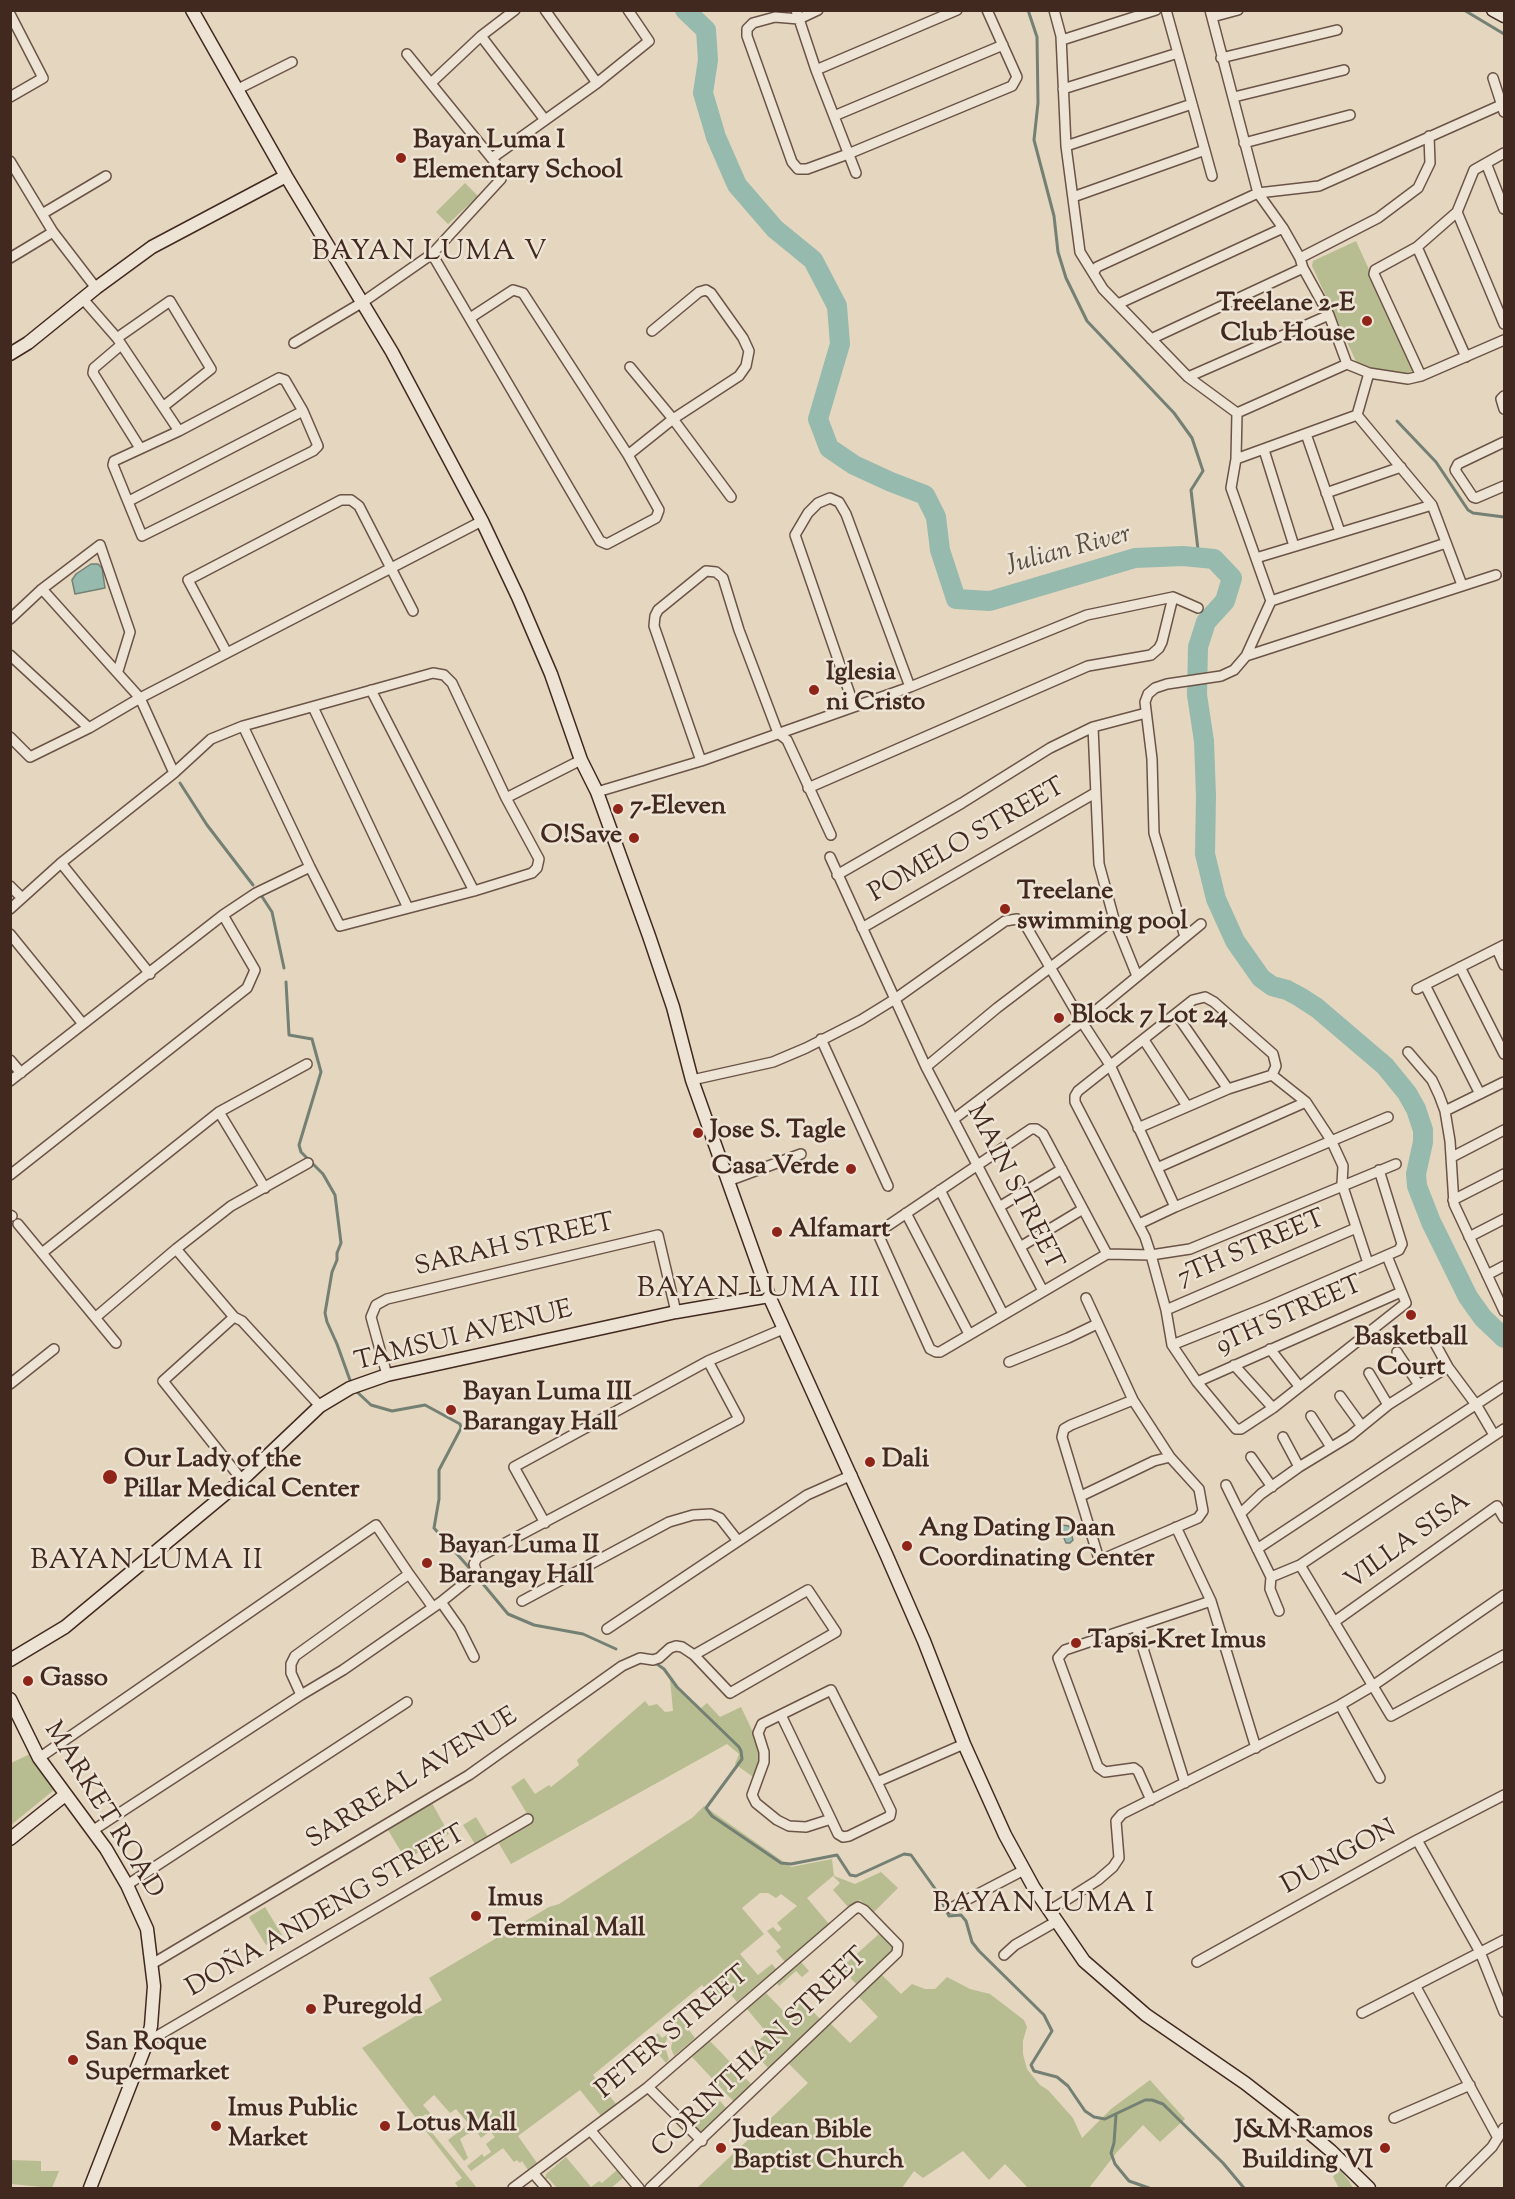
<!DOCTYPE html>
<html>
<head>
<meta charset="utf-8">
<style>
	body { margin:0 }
	#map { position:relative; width:1515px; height:2199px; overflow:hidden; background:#e5d6bf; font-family:"Sorts Mill Goudy",serif }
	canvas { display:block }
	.frame { position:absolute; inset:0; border:12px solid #42291f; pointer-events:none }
</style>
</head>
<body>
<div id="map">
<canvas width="1515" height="2199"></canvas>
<div class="frame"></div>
</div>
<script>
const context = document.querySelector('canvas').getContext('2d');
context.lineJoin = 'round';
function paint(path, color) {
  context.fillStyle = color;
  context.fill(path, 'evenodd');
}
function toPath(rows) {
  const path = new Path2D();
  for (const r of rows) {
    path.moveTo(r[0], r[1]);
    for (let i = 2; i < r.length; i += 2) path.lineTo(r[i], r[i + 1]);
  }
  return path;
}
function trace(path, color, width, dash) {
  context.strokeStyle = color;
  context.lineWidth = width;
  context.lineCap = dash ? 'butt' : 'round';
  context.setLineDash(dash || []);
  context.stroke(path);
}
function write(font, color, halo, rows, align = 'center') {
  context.font = font + ' "Sorts Mill Goudy",serif';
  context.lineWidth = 5;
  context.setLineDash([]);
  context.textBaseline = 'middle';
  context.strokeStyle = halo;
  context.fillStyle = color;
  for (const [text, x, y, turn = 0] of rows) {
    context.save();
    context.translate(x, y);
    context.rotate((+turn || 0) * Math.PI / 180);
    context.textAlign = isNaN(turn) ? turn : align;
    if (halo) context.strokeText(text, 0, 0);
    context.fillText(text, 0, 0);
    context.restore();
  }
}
const green = toPath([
	[465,183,478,196,448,224,436,212],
	[1356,241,1414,368,1409,375,1359,368,1312,266,1313,261],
	[672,1677,676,1685,701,1708,707,1703,720,1717,741,1707,760,1747,762,1761,756,1779,735,1764,739,1754,727,1744,511,1864,498,1842,532,1822,511,1787,524,1778,535,1794,549,1785,551,1787,579,1765,577,1760,645,1701,649,1706,657,1704,665,1712,673,1711,670,1679],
	[30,1754,54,1790,11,1825,11,1763],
	[432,1803,449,1834,406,1860,388,1830],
	[704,1806,791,1867,832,1859,834,1876,855,1884,881,1872,898,1888,874,1912,860,1900,848,1907,833,1890,840,1883,833,1876,807,1898,829,1924,785,1962,776,1951,781,1947,767,1931,773,1927,778,1932,782,1929,777,1923,797,1906,781,1894,776,1898,768,1893,760,1893,742,1908,764,1934,740,1954,758,1975,772,1964,776,1969,737,2002,728,1991,715,2001,702,1985,593,2075,616,2104,601,2116,580,2090,518,2136,537,2163,528,2170,522,2161,520,2163,517,2160,514,2162,503,2148,471,2171,467,2166,482,2154,484,2157,491,2152,486,2144,495,2137,490,2131,481,2138,475,2129,460,2139,468,2158,464,2161,448,2140,469,2124,456,2109,450,2113,434,2095,423,2105,437,2121,434,2123,426,2114,420,2118,477,2188,459,2188,455,2183,462,2178,362,2048,442,2000,429,1978,549,1907,559,1904,692,1818],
	[476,1817,488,1837,475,1844,463,1825],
	[265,1907,282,1935,266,1945,249,1917],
	[880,1933,894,1947,893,1951,857,1985,841,1968],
	[801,1962,809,1971,802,1977,796,1971,779,1986,777,1983],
	[881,1974,901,1994,912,1984,925,1989,935,1989,947,1977,970,1989,990,1994,1024,2020,1027,2027,1023,2041,1023,2054,1027,2069,1040,2085,1048,2090,1073,2118,1082,2138,1111,2109,1150,2080,1185,2119,1160,2142,1143,2125,1117,2152,1089,2188,1028,2188,1005,2164,989,2180,963,2151,923,2178,914,2171,902,2188,697,2188,808,2083,788,2063,830,2023,850,2043,878,2017,858,1996],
	[766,1993,787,2015,803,2001,821,2020,769,2069,750,2048,767,2033,747,2009],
	[676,2013,695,2038,674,2056,671,2048,673,2039,675,2042,683,2035,677,2023,674,2024,669,2018],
	[658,2033,662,2038,668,2034,669,2036,664,2045,669,2059,666,2063,648,2042],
	[710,2041,752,2085,734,2102,692,2057],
	[720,2101,727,2109,704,2131,700,2131,689,2120,698,2112,702,2116,716,2106,715,2105],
	[566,2157,591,2187,599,2181,602,2183,617,2170,623,2178,611,2188,557,2188,548,2178,545,2180,546,2174],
	[11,2160,41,2161,41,2171,59,2171,52,2188,11,2184],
	[1339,2169,1349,2181,1353,2188,1339,2188,1333,2177]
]);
const water = toPath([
	[91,564,98,564,102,568,105,588,75,594,72,580,76,574,91,564],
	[1062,1525,1069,1526,1073,1540,1070,1543,1066,1543,1060,1528,1062,1525]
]);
const stream = toPath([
	[1028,10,1037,37,1038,103,1034,140,1054,216,1058,252,1066,278,1087,321,1174,413,1192,438,1203,471,1191,490,1199,558],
	[1464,10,1504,34],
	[1397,421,1436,462,1468,510,1473,513,1504,517],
	[180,783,207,825,253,885],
	[261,895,272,912,284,968],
	[286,982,289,1035,312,1039,321,1072,299,1145,301,1152,323,1174,335,1195,341,1243,337,1253,337,1260,332,1272,325,1313,327,1322,337,1344,351,1383],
	[356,1391,371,1405,392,1411,425,1405,460,1424,461,1428,459,1432,439,1470,439,1499,434,1528,472,1571],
	[478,1578,508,1614,534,1625,583,1634,616,1649],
	[654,1662,664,1669,677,1687,739,1747,741,1751,742,1759,706,1808,712,1816,781,1863,791,1864,837,1855,850,1875,856,1876,904,1854,911,1855,936,1890,949,1916,961,1915,966,1921,972,1942,979,1951,1044,2015,1052,2031,1031,2065,1034,2071,1057,2077,1068,2086,1085,2111,1094,2117,1105,2119,1145,2100,1152,2100,1163,2104,1223,2163,1244,2188],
	[1116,2115,1114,2143,1111,2153,1115,2164,1129,2181,1149,2188]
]);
const river = toPath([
	[685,10,706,30,708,60,703,93,716,137,737,185,775,229,813,260,837,306,840,344,818,419,829,448,854,465,891,482,925,495,936,517,940,550,956,599,990,601,1135,558,1183,556,1214,559,1232,578,1225,601,1206,622,1198,647,1197,695,1204,741,1206,796,1205,854,1216,899,1235,941,1261,978,1272,986,1287,990,1300,997,1317,1008,1385,1066,1407,1093,1416,1109,1423,1130,1423,1142,1416,1174,1417,1186,1431,1222,1468,1297,1483,1318,1504,1338]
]);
const street = toPath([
	[545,10,597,83],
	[796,10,816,70,856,173],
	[818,10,799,19,775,17,753,23,747,29,747,36,792,162,798,169,807,169,848,154,1012,86,1017,77,987,10],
	[1054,10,1061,36,1066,146,1080,252,1103,289,1188,377,1237,413,1236,459],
	[1166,10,1212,176],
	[10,14,43,78,10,97],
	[1212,17,1238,10],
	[481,36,545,120],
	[1062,40,1156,10],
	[1221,58,1337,30],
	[816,70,957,10],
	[1493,78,1504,112],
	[431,83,481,36,515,10],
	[238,89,292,62],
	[1063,89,1178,53],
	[1234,97,1344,70],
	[834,116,1003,45],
	[1244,143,1350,115],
	[1066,146,1192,104],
	[492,158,597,83,649,41,628,10],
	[10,161,53,232,96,288],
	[1486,163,1504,209],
	[1073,197,1205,150],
	[1457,212,1504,324],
	[42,214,106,176],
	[1417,247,1466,357],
	[432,254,600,541,607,544,656,518,659,510,628,455,523,293,513,290,470,318],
	[10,258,53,232],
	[1300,258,1378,218,1418,188,1430,163,1429,136],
	[1094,272,1097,267,1258,193,1210,10],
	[83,299,117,338,179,431],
	[1118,304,1283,228],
	[117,338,170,301,211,369,164,406],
	[1151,339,1303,268],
	[294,343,363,302,432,254,501,179,502,171,407,54],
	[121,345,94,368,93,373,140,448],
	[1347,364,1329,315,1303,268,1300,258,1283,228,1258,193,1319,186,1501,105],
	[630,367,673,419,739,376,746,366,749,351,743,338,711,293,706,290,699,292,652,331],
	[1421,376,1374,274,1375,270,1417,247,1457,212,1474,170,1504,153],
	[1188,377,1329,315],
	[279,378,285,380,303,411,318,446,313,451,142,536,113,465,114,461,179,431,279,378],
	[1504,396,1501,399,1504,409],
	[1237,413,1347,364,1369,373,1408,379,1421,376,1504,340],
	[1357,415,1369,373],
	[1306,434,1340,532],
	[1504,442,1458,464,1455,470,1473,497,1476,498,1504,486],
	[1264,450,1294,546],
	[628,455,673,419,731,497],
	[1326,493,1401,467],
	[129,501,303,411],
	[1256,558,1432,505],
	[42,589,140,698,482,521],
	[1271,601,1446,543],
	[10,619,42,589,100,545,130,632,118,671],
	[227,653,188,580,341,500,351,500,359,506,413,611],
	[10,655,89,728],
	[1246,656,1496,575],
	[371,690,474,891],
	[854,706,795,535,808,513,818,503,830,498,839,502,846,514,910,687],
	[313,707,408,908],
	[1093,727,1099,864,1114,919,1137,976],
	[778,733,787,740,831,835],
	[10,737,30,757,89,728,140,698,174,773],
	[701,761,654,626,655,616,658,610,706,571,716,572,723,578,739,630,778,733],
	[808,788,1088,666,1151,655,1159,648,1162,642,1173,597],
	[597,792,701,761,910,687,1087,615,1173,597,1198,608],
	[506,798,581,760],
	[830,857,926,1067,1043,1291],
	[61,863,150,974],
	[837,875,962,803,1050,748,1093,727,1146,713],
	[10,886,22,898],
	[10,909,61,863,174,773,211,739,243,726,433,673,444,675,452,683,506,798,539,859,537,868,532,873,474,891,340,926,310,867,243,726],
	[223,915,256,893,310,867],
	[862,928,1095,793],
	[10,934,83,1024],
	[1185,937,1154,833,1152,759,1145,702,1148,694,1155,688,1167,684,1221,676,1234,670,1246,656,1271,601,1231,488,1236,459,1357,415,1432,505,1462,585],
	[1497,949,1504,965],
	[1460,967,1504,1054],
	[1425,985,1480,1094],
	[1417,989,1504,945],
	[1176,1014,1228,1089],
	[821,1039,888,1186],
	[1144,1040,1187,1106],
	[1408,1052,1432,1080,1439,1095,1445,1111,1450,1141,1454,1204,1504,1311],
	[10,1060,21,1073],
	[926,1067,997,1008,1114,919],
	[1272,1075,1276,1066,1273,1054,1214,1002,1205,997,1193,1000,1078,1091,1075,1096,1075,1102,1145,1237,1151,1255,1166,1310,1172,1345,1197,1382,1236,1429,1241,1429,1273,1408,1406,1303,1387,1256],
	[692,1080,773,1062,806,1048,861,1020,895,999,1005,921,1017,919,1026,926,1082,1022,1110,1065,1175,1207],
	[10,1081,223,915,255,970,247,988,10,1175],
	[1445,1111,1504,1082],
	[219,1112,265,1188],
	[954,1119,1082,1022,1201,924],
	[1138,1128,1228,1089,1272,1075,1306,1102,1331,1140,1343,1166,1342,1184,1368,1263],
	[1452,1157,1504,1130],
	[1157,1168,1306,1102],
	[728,1181,801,1154],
	[940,1190,1003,1314],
	[1453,1200,1504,1174],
	[999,1207,1062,1169],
	[906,1213,969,1334],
	[10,1215,12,1216],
	[18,1224,116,1343],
	[1139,1224,1175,1207,1388,1117],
	[1469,1237,1504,1219],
	[1020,1247,1083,1209],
	[176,1249,234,1317,242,1321,320,1406],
	[42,1253,219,1112,307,1064],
	[1107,1254,1043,1134,1036,1129,1031,1129,880,1231,878,1234,930,1349,936,1352,940,1352,1107,1254,1151,1255,1190,1249,1396,1164],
	[1487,1275,1504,1266],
	[1086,1298,1133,1400,1170,1457,1199,1489,1203,1511,1198,1518,1103,1559,1100,1558,1098,1556,1062,1437,1064,1429,1071,1425,1133,1400],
	[1166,1310,1356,1228],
	[96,1317,176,1249,231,1206,308,1163],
	[234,1317,163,1381,242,1480],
	[1431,1336,1448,1367,1477,1406,1494,1435],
	[1172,1345,1270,1306,1399,1250,1402,1244,1379,1170],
	[1270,1349,1299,1386],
	[1397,1352,1419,1385],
	[1009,1362,1068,1338,1097,1324],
	[1234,1365,1273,1408],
	[1369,1373,1388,1405],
	[387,1375,371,1317,376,1305,387,1299,658,1235,676,1312],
	[1197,1382,1401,1292],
	[10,1384,54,1349],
	[1340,1396,1361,1425],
	[1311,1416,1331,1447],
	[1283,1437,1299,1467],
	[1251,1457,1272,1487],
	[1226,1485,1271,1577,1270,1589,1279,1611],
	[1081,1496,1154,1461,1170,1457],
	[1240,1514,1261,1494,1299,1467,1350,1436,1388,1405,1448,1367],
	[545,1523,514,1467,708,1361,783,1329],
	[1176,1527,1211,1601,1256,1748],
	[1257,1549,1504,1386],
	[1300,1565,1391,1716,1504,1655],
	[409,1574,432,1606],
	[1271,1577,1300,1565,1504,1429],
	[522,1601,669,1522,693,1515,711,1514,720,1518,738,1541],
	[441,1602,460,1629,474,1657],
	[1334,1622,1497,1506,1504,1518],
	[1136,1626,1185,1783],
	[607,1629,807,1495,852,1475],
	[1340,1705,1380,1778],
	[781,1715,831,1819,838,1834,843,1837,849,1836,890,1816,891,1811,877,1782],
	[39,1758,376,1525,409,1574,295,1656,291,1664,291,1673,301,1695],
	[1151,1800,1138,1771,1134,1768,1105,1772,1098,1767,1058,1658,1065,1650,1211,1601],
	[831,1819,806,1827,789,1826,777,1820,756,1803,752,1795,764,1762,764,1752,758,1733,762,1724,831,1690,877,1782,964,1744],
	[92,1831,301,1695,343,1670,441,1602,477,1573,474,1564,477,1558,739,1419,708,1361],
	[1417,1840,1480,1952,1504,2012],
	[127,1885,407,1702],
	[951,1908,1024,1870],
	[1049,1911,1098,1880,1113,1867,1119,1858,1116,1821,1122,1814,1340,1705,1374,1685,1504,1595],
	[1004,1955,1015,1945,1057,1921],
	[1197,1962,1417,1840,1504,1795],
	[152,1964,469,1775,622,1666,640,1658,653,1660,659,1658,670,1648,676,1646,682,1647,694,1655,730,1693,836,1632,808,1590,694,1655],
	[1416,1987,1498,2138],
	[1362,2013,1504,1940],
	[147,2042,528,1819],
	[648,2087,702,2141],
	[1394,2118,1470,2085],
	[591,2131,639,2188],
	[533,2173,546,2188],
	[513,2188,648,2087,853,1910,858,1907,864,1910,898,1945,897,1953,650,2188],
	[1451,2188,1492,2147,1504,2128]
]);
const secondary = toPath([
	[192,10,286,176,392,352,482,521,518,597,551,674,581,760,597,792,649,936,673,1007,692,1080,769,1296,886,1554,924,1641,964,1744,1005,1835,1034,1888,1084,1961,1146,2015,1245,2083,1312,2135,1331,2151,1369,2188],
	[1493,10,1504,16],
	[10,354,28,343,96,288,152,247,286,176],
	[10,1660,65,1627,242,1480,320,1406,350,1388,387,1375,676,1312,769,1296],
	[10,1699,39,1758,106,1849,127,1885,147,1929,154,1986,151,2026,147,2042,90,2188],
	[10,1839,65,1795]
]);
const markers = [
	[401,158,6,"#8f2418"],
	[1367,321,6,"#8f2418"],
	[814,690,6,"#8f2418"],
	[618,809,6,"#8f2418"],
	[634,838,6,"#8f2418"],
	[1005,909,6,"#8f2418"],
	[1059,1018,6,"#8f2418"],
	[698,1133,6,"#8f2418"],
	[851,1169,6,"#8f2418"],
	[777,1232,6,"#8f2418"],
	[1411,1315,6,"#8f2418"],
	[451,1410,6,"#8f2418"],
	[870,1462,6,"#8f2418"],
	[110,1477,8,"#8f2418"],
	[907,1546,6,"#8f2418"],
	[427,1563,6,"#8f2418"],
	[1076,1643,6,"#8f2418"],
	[28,1681,6,"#8f2418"],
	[476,1916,6,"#8f2418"],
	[311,2009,6,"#8f2418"],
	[73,2060,6,"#8f2418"],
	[216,2126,6,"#8f2418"],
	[385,2126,6,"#8f2418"],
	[721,2148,6,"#8f2418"],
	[1385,2148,6,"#8f2418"]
];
const poiNames = [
	["Bayan Luma I",413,143],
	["Elementary School",413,173],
	["Treelane 2-E",1355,306,"right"],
	["Club House",1355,336,"right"],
	["Iglesia",826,675],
	["ni Cristo",826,705],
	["7-Eleven",630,809],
	["O!Save",622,838,"right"],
	["Treelane",1017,894],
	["swimming pool",1017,924],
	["Block 7 Lot 24",1071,1018],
	["Jose S. Tagle",710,1133],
	["Casa Verde",839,1169,"right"],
	["Alfamart",789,1232],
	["Basketball",1411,1340,"center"],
	["Court",1411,1370,"center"],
	["Bayan Luma III",463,1395],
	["Barangay Hall",463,1425],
	["Our Lady of the",124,1462],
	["Pillar Medical Center",124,1492],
	["Dali",882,1462],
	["Ang Dating Daan",919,1531],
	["Coordinating Center",919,1561],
	["Bayan Luma II",439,1548],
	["Barangay Hall",439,1578],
	["Tapsi-Kret Imus",1088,1643],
	["Gasso",40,1681],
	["Imus",488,1901],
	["Terminal Mall",488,1931],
	["Puregold",323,2009],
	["San Roque",85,2045],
	["Supermarket",85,2075],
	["Imus Public",228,2111],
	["Market",228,2141],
	["Lotus Mall",397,2126],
	["Judean Bible",733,2133],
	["Baptist Church",733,2163],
	["J&M Ramos",1373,2133,"right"],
	["Building VI",1373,2163,"right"]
];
const streetNames = [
	["POMELO STREET",968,842,-30],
	["MAIN STREET",1013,1188,63],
	["SARAH STREET",515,1247,-13],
	["7TH STREET",1252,1250,-23],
	["9TH STREET",1290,1317,-24],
	["TAMSUI AVENUE",464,1338,-14],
	["VILLA SISA",1409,1543,-36],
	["SARREAL AVENUE",413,1780,-32],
	["MARKET ROAD",102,1811,58],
	["DUNGON",1340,1859,-29],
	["DOÑA ANDENG STREET",327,1913,-30],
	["PETER STREET",674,2034,-40],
	["CORINTHIAN STREET",761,2054,-44]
];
const waterNames = [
	["Julian River",1069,552,-15]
];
const quarterNames = [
	["BAYAN LUMA V",430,254],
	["BAYAN LUMA III",759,1291],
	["BAYAN LUMA II",147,1563],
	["BAYAN LUMA I",1044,1906]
];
paint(green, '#b7bd90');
paint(water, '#96baad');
trace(water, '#748074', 1.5);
trace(stream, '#748074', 3);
trace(river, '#96baad', 20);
trace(street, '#6b5447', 12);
trace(secondary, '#42291f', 15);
trace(street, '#eee4d5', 9);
trace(secondary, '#eee4d5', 12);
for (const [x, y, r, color] of markers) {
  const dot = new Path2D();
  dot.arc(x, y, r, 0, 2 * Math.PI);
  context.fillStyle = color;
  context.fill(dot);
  trace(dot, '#eee4d5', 2);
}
write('bold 26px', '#42291f', '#eee4d5', poiNames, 'left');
write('26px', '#42291f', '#eee4d5', streetNames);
write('italic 27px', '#574d42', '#eee4d5', waterNames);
context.letterSpacing = '1.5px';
write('28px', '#42291f', '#eee4d5', quarterNames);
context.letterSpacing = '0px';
</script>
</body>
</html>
